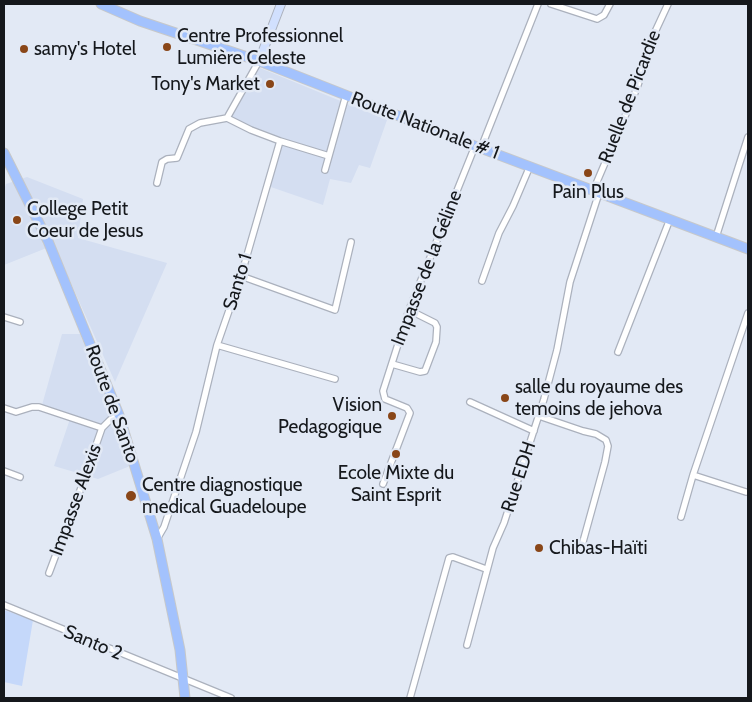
<!DOCTYPE html>
<html>
<head>
<meta charset="utf-8">
<style>
	body { margin:0 }
	#map { position:relative; width:752px; height:702px; overflow:hidden; background:#e2e9f5; font-family:Cabin,sans-serif }
	canvas { display:block }
	.frame { position:absolute; inset:0; border:5px solid #15181c; pointer-events:none }
</style>
</head>
<body>
<div id="map">
<canvas width="752" height="702"></canvas>
<div class="frame"></div>
</div>
<script>
const context = document.querySelector('canvas').getContext('2d');
context.lineJoin = 'round';
function paint(path, color) {
  context.fillStyle = color;
  context.fill(path, 'evenodd');
}
function toPath(rows) {
  const path = new Path2D();
  for (const r of rows) {
    path.moveTo(r[0], r[1]);
    for (let i = 2; i < r.length; i += 2) path.lineTo(r[i], r[i + 1]);
  }
  return path;
}
function trace(path, color, width, dash) {
  context.strokeStyle = color;
  context.lineWidth = width;
  context.lineCap = dash ? 'butt' : 'round';
  context.setLineDash(dash || []);
  context.stroke(path);
}
function write(font, color, halo, rows, align = 'center') {
  context.font = font + ' Cabin,sans-serif';
  context.lineWidth = 5;
  context.setLineDash([]);
  context.textBaseline = 'middle';
  context.strokeStyle = halo;
  context.fillStyle = color;
  for (const [text, x, y, turn = 0] of rows) {
    context.save();
    context.translate(x, y);
    context.rotate((+turn || 0) * Math.PI / 180);
    context.textAlign = isNaN(turn) ? turn : align;
    if (halo) context.strokeText(text, 0, 0);
    context.fillText(text, 0, 0);
    context.restore();
  }
}
const built = toPath([
	[260,68,387,120,370,168,359,165,351,183,330,179,323,205,268,186,281,140,228,118],
	[27,177,83,199,78,238,167,263,115,382,54,245,4,265,4,190,6,184],
	[62,334,80,334,116,421,130,466,98,479,54,466,71,416,42,405]
]);
const green = toPath([
	[4,610,33,620,22,686,4,682]
]);
const street = toPath([
	[551,4,597,19,604,15,610,4],
	[280,141,329,156],
	[481,148,538,4],
	[325,170,346,95],
	[157,183,162,162,167,159,177,158,189,129,200,123,227,118],
	[593,191,637,88,655,32,668,4],
	[716,237,748,137],
	[241,276,335,310,351,242],
	[482,281,499,233,513,206,530,166],
	[4,317,20,322],
	[217,345,335,379],
	[618,352,670,219],
	[392,364,420,372,425,371,436,342,437,327,435,323,409,310],
	[470,402,534,431],
	[4,408,16,412,32,407,39,407,102,428,110,420,119,415],
	[539,416,583,431,596,434,606,440,608,446,605,462,581,549],
	[4,471,20,477],
	[383,484,410,413,407,408,385,399,383,391,409,310,475,146],
	[746,492,693,475,748,313],
	[681,517,693,475],
	[157,539,164,527,196,432,217,345,241,276,280,141,251,130,227,118,259,61],
	[49,573,81,488,102,428],
	[4,605,231,698],
	[467,645,493,548,504,523,544,399,557,350,570,282,599,193],
	[410,698,449,558,453,557,486,569]
]);
const secondary = toPath([
	[259,61,281,4]
]);
const primary = toPath([
	[101,4,140,21,259,61,475,146,748,249],
	[4,153,48,241,119,415,157,539,180,650,185,698]
]);
const markers = [
	[167,47,5,"#894618"],
	[24,49,5,"#894618"],
	[270,84,5,"#894618"],
	[588,173,5,"#894618"],
	[17,220,5,"#894618"],
	[505,398,5,"#894618"],
	[392,416,5,"#894618"],
	[396,454,5,"#894618"],
	[131,496,6,"#894618"],
	[539,548,5,"#894618"]
];
const poiNames = [
	["Centre Professionnel",177,36],
	["Lumière Celeste",177,58],
	["samy's Hotel",34,49],
	["Tony's Market",260,84,"right"],
	["Pain Plus",588,192,"center"],
	["College Petit",27,209],
	["Coeur de Jesus",27,231],
	["salle du royaume des",515,387],
	["temoins de jehova",515,409],
	["Vision",382,405,"right"],
	["Pedagogique",382,427,"right"],
	["Ecole Mixte du",396,473,"center"],
	["Saint Esprit",396,495,"center"],
	["Centre diagnostique",142,485],
	["medical Guadeloupe",142,507],
	["Chibas-Haïti",549,548]
];
const streetNames = [
	["Ruelle de Picardie",630,97,-69],
	["Route Nationale # 1",425,126,21],
	["Impasse de la Géline",427,268,-69],
	["Santo 1",238,282,-73],
	["Route de Santo",112,404,70],
	["Rue EDH",519,477,-72],
	["Impasse Alexis",76,500,-70],
	["Santo 2",93,643,23]
];
paint(built, '#d4def1');
paint(green, '#c5d8fa');
trace(street, '#abb1bd', 8);
trace(secondary, '#abb1bd', 10);
trace(primary, '#c7c8c9', 11);
trace(street, '#fff', 5.5);
trace(secondary, '#d1e0fe', 8);
trace(primary, '#a3c2fd', 9);
for (const [x, y, r, color] of markers) {
  const dot = new Path2D();
  dot.arc(x, y, r, 0, 2 * Math.PI);
  context.fillStyle = color;
  context.fill(dot);
  trace(dot, '#e2e9f5', 2);
}
write('19px', '#15181c', '#e2e9f5', poiNames, 'left');
write('19px', '#15181c', '#e2e9f5', streetNames);
</script>
</body>
</html>
